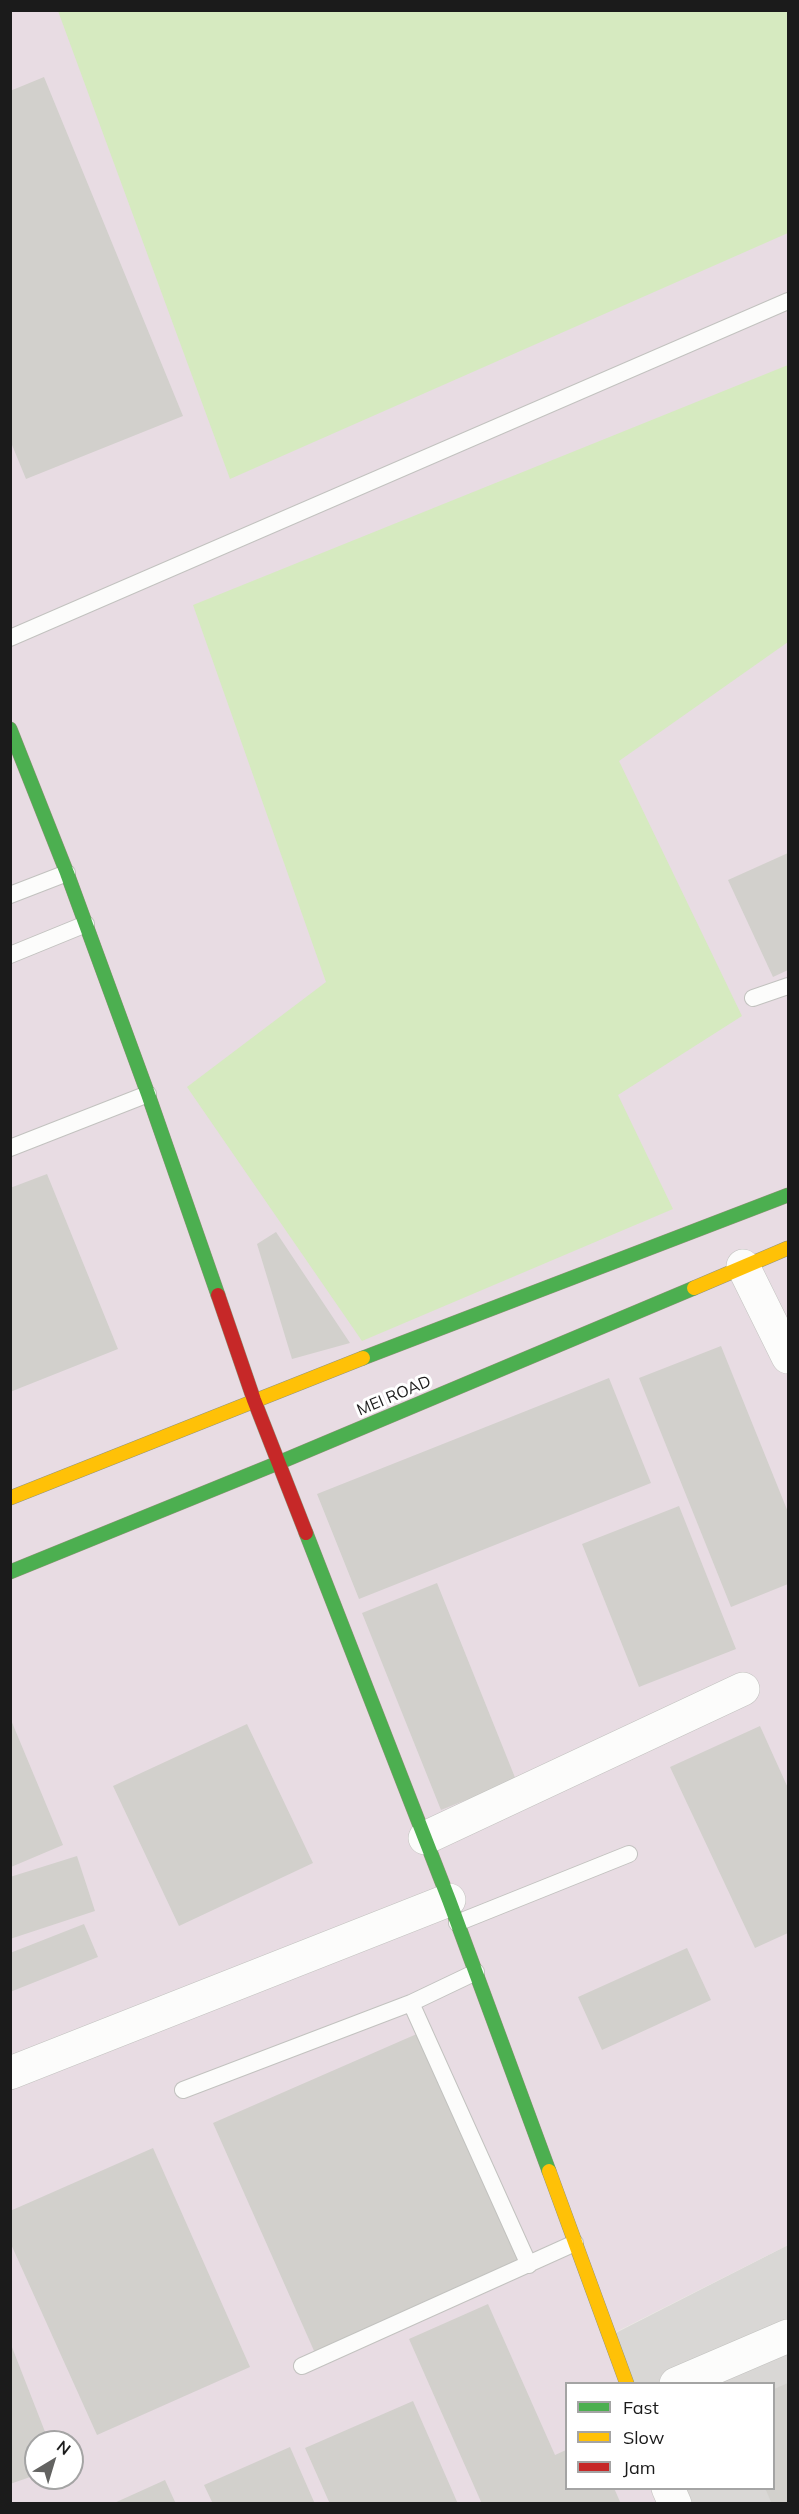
<!DOCTYPE html>
<html>
<head>
<meta charset="utf-8">
<style>
	body { margin:0 }
	#map { position:relative; width:799px; height:2514px; overflow:hidden; background:#eae8e3; font-family:Mulish,sans-serif }
	canvas { display:block }
	.frame { position:absolute; inset:0; border:12px solid #1b1b1b; pointer-events:none }
	.legend { position:absolute; left:565px; top:2382px; width:210px; height:108px; box-sizing:border-box; background:#fff; border:2px solid #a4a4a4; margin:0; padding:8px 10px; list-style:none; font-size:18px; color:#1b1b1b }
	.legend li { display:flex; align-items:center; gap:12px; height:30px }
	.legend b { width:30px; border:2px solid #a4a4a4 }
	.north { position:absolute; left:24px; top:2430px; width:60px; height:60px; box-sizing:border-box; background:#fff; border:2px solid #a4a4a4; border-radius:50%; rotate:38deg; font-size:16px; font-weight:700; line-height:24px; text-align:center; color:#1b1b1b }
	.north::after { content:''; display:block; margin:auto; width:21px; height:27px; background:#636361; clip-path:polygon(50% 0,100% 100%,50% 72%,0 100%) }
</style>
</head>
<body>
<div id="map">
<canvas width="799" height="2514"></canvas>
<div class="frame"></div>
<ul class="legend">
<li><b style="height:8px;background:#4caf50"></b>Fast</li>
<li><b style="height:8px;background:#ffc107"></b>Slow</li>
<li><b style="height:8px;background:#c62828"></b>Jam</li>
</ul>
<div class="north">N</div>
</div>
<script>
const context = document.querySelector('canvas').getContext('2d');
context.lineJoin = 'round';
function paint(path, color) {
  context.fillStyle = color;
  context.fill(path, 'evenodd');
}
function toPath(rows) {
  const path = new Path2D();
  for (const r of rows) {
    path.moveTo(r[0], r[1]);
    for (let i = 2; i < r.length; i += 2) path.lineTo(r[i], r[i + 1]);
  }
  return path;
}
function trace(path, color, width, dash) {
  context.strokeStyle = color;
  context.lineWidth = width;
  context.lineCap = dash ? 'butt' : 'round';
  context.setLineDash(dash || []);
  context.stroke(path);
}
function write(font, color, halo, rows, align = 'center') {
  context.font = font + ' Mulish,sans-serif';
  context.lineWidth = 6;
  context.setLineDash([]);
  context.textBaseline = 'middle';
  context.strokeStyle = halo;
  context.fillStyle = color;
  for (const [text, x, y, turn = 0] of rows) {
    context.save();
    context.translate(x, y);
    context.rotate((+turn || 0) * Math.PI / 180);
    context.textAlign = isNaN(turn) ? turn : align;
    if (halo) context.strokeText(text, 0, 0);
    context.fillText(text, 0, 0);
    context.restore();
  }
}
const residential = toPath([
	[788,2245,788,2503,667,2503,661,2489,774,2488,774,2384,621,2383,604,2339]
]);
const industrial = toPath([
	[11,11,788,11,788,2245,604,2338,621,2383,566,2384,566,2488,661,2489,667,2503,11,2504],
	[36,2442,72,2442,72,2478,36,2478]
]);
const grass = toPath([
	[58,11,788,11,788,233,230,479],
	[788,365,788,642,619,761,742,1016,618,1095,673,1209,362,1341,187,1087,326,982,193,605]
]);
const building = toPath([
	[44,77,183,416,26,479,10,440,10,91],
	[788,853,788,970,773,977,728,880],
	[47,1174,118,1349,10,1392,10,1188],
	[276,1232,350,1343,292,1359,257,1244],
	[721,1346,788,1512,788,1584,731,1607,639,1378],
	[609,1378,651,1483,359,1599,317,1494],
	[679,1506,736,1649,639,1687,582,1544],
	[437,1583,516,1780,441,1810,362,1613],
	[11,1720,63,1845,11,1867],
	[247,1724,313,1863,179,1926,113,1786],
	[760,1726,788,1788,788,1933,755,1948,670,1767],
	[77,1856,95,1911,10,1939,10,1877],
	[84,1924,98,1957,10,1992,10,1953],
	[687,1948,711,2000,602,2050,578,1997],
	[419,2033,522,2262,315,2353,213,2123],
	[153,2148,250,2367,97,2435,10,2242,10,2211],
	[488,2304,555,2455,566,2450,566,2488,614,2488,621,2504,482,2504,409,2339],
	[10,2342,49,2442,36,2442,36,2475,10,2484],
	[788,2383,788,2504,772,2504,765,2488,774,2488,774,2389],
	[413,2401,458,2504,330,2504,305,2448],
	[290,2447,315,2504,213,2504,204,2485],
	[165,2480,176,2504,112,2504]
]);
const lane = toPath([
	[10,638,788,301],
	[10,895,67,873],
	[10,955,86,924],
	[753,998,788,986],
	[10,1148,148,1094],
	[457,1923,629,1854],
	[411,2003,529,2265],
	[183,2090,411,2003,476,1972],
	[302,2366,575,2243]
]);
const street = toPath([
	[743,1266,788,1357],
	[425,1838,743,1689],
	[10,2073,449,1900],
	[676,2384,788,2336],
	[668,2488,675,2504]
]);
const fast = toPath([
	[10,729,67,873,148,1094,218,1295],
	[363,1358,788,1195],
	[306,1533,449,1900,549,2171],
	[10,1572,278,1463,694,1288]
]);
const slow = toPath([
	[694,1288,788,1248],
	[10,1498,363,1358],
	[549,2171,627,2384]
]);
const jam = toPath([
	[218,1295,254,1400,306,1533]
]);
const streetNames = [
	["MEI ROAD",394,1396,-23]
];
paint(residential, '#d9d7d5');
paint(industrial, '#e8dce3');
paint(grass, '#d6eac0');
paint(building, '#d2d0cc');
trace(lane, '#c2c2bf', 18);
trace(street, '#c2c2bf', 34);
trace(fast, '#92947b', 15);
trace(slow, '#92947b', 15);
trace(jam, '#92947b', 15);
trace(lane, '#fcfcfb', 16);
trace(street, '#fcfcfb', 33);
trace(fast, '#4caf50', 14);
trace(slow, '#ffc107', 14);
trace(jam, '#c62828', 14);
write('16px', '#1b1b1b', '#fff', streetNames);
</script>
</body>
</html>
